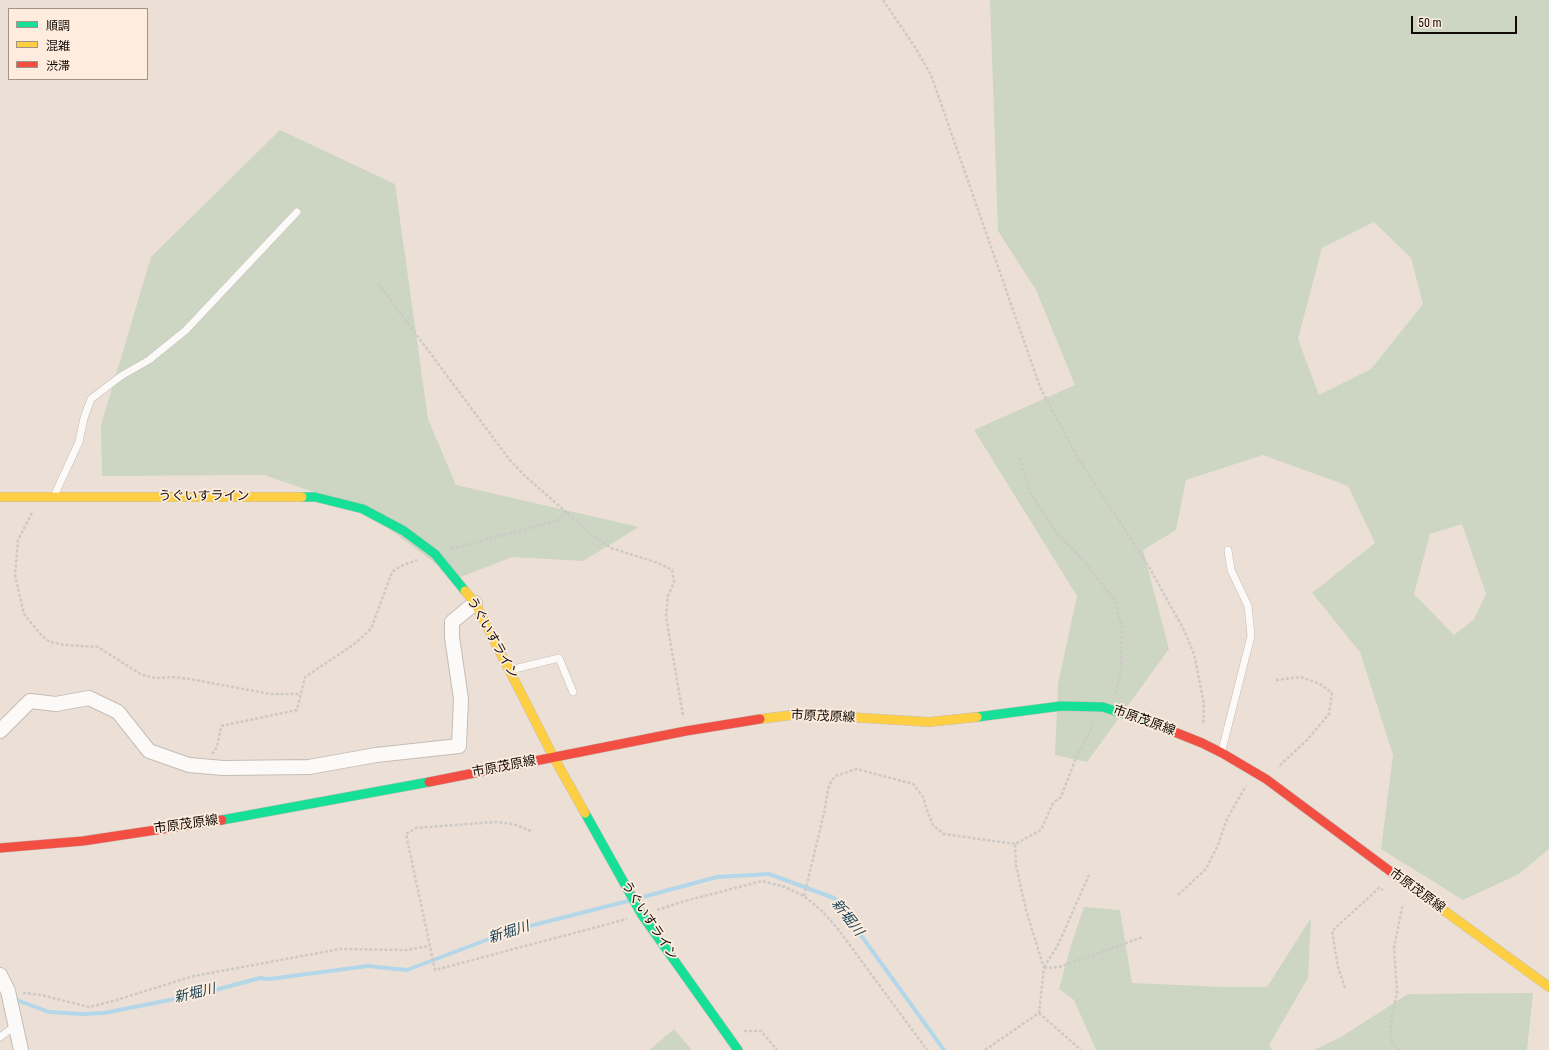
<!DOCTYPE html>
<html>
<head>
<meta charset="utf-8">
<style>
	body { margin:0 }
	#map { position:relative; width:1549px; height:1050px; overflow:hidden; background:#ece0d6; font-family:"Roboto Condensed","Noto Sans JP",sans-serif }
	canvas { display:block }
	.legend { position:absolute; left:8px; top:8px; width:140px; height:72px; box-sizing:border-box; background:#feeddf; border:1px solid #a09388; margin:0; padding:5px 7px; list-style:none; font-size:12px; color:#120c06 }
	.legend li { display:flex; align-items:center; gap:8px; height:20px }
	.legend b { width:20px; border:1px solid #a09388 }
	.scale { position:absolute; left:1411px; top:16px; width:106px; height:18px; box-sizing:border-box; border:2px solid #120c06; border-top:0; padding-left:5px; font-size:12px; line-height:14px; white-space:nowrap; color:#120c06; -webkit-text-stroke:3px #feeddf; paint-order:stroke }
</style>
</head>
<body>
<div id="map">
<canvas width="1549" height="1050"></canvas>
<ul class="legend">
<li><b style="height:5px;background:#16e098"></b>順調</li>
<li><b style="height:5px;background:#ffcf43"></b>混雑</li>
<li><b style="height:5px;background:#f24e42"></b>渋滞</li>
</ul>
<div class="scale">50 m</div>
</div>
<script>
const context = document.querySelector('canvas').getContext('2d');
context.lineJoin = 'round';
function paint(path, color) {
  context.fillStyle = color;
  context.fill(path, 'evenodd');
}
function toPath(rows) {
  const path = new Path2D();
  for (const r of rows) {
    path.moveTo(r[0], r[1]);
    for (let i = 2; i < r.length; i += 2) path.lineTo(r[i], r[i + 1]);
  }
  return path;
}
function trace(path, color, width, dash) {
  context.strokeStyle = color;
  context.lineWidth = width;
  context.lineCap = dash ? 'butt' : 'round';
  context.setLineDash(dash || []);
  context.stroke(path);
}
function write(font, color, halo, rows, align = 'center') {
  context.font = font + ' "Roboto Condensed","Noto Sans JP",sans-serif';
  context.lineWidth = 3.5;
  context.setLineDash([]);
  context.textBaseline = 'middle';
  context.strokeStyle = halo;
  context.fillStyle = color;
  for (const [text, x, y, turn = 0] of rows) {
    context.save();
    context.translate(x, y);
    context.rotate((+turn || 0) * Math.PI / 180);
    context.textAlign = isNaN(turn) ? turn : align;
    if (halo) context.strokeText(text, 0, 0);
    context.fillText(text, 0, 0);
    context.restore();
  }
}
const green = toPath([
	[990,0,1549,0,1549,849,1519,874,1463,900,1381,849,1393,755,1360,652,1312,593,1375,543,1348,486,1263,455,1186,480,1176,530,1143,550,1169,649,1087,762,1055,755,1058,684,1077,596,974,430,1075,385,1036,290,998,231],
	[1374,222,1411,258,1423,304,1371,369,1319,395,1298,339,1322,248],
	[1462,524,1486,594,1474,619,1454,635,1414,594,1430,534],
	[280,130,395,184,428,419,456,485,639,527,583,561,512,557,456,579,363,509,264,475,102,476,101,425,151,257],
	[1084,907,1120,910,1132,983,1225,987,1267,987,1311,918,1308,978,1269,1045,1272,1050,1096,1050,1074,1000,1059,989,1071,945],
	[1533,993,1527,1050,1314,1050,1341,1037,1408,994],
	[674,1029,692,1050,649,1050]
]);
const stream = toPath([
	[639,898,717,877,769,874,834,898,944,1050],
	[14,999,49,1012,83,1014,104,1013,200,994,260,978,269,979,368,966,407,970,510,931,628,901]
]);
const path = toPath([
	[883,0,915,47,931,75,1040,387,1075,453,1149,567,1184,630,1194,654,1204,704,1203,725],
	[378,283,509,459,525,476,597,539,611,548,658,563,672,570,674,582,668,596,666,617,683,715],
	[1020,458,1029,491,1056,532,1081,558,1114,599,1122,627,1121,670,1116,693],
	[32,513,18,540,15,575,24,614,42,636,50,642,64,645,98,647,142,675,156,678,173,677,190,679,270,694,301,694],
	[451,549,559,520,567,512],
	[1276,680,1301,677,1320,684,1332,693,1329,714,1307,740,1278,767],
	[212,754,217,747,221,726,297,710,305,677,353,645,371,629,392,572,401,566,417,560],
	[531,831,513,824,495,822,416,828,406,834,435,970,627,919],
	[1178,895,1206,869,1218,845,1227,819,1246,786],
	[804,896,824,813,829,785,835,776,857,769,913,784,924,798,926,808,933,825,944,834,1015,844],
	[657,910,685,901,762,881,785,887,804,896,821,910,838,929,927,1050],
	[1044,967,1058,945,1089,875],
	[1044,968,1059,967,1143,937],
	[1345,988,1338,967,1332,931,1379,888,1383,890],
	[23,993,42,995,89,1007,113,1001,194,976,340,949,406,950,430,946],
	[1039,1013,1081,1050],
	[744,1031,761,1031,777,1050],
	[985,1050,1039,1013,1044,968,1026,910,1016,865,1015,844,1041,830,1053,803,1061,797,1077,755,1094,723],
	[1399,1050,1392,1042,1390,1028,1397,992,1394,947,1403,904]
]);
const lane = toPath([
	[54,496,79,442,84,418,91,399,121,376,149,360,186,330,297,212],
	[510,670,559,658,573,692],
	[1222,750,1251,636,1248,606,1231,570,1228,550],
	[0,1037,15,1026]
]);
const street = toPath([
	[0,731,30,701,56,704,89,698,118,712,149,751,189,765,223,768,309,767,376,755,459,746,461,699,452,637,452,622,475,603],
	[0,975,8,991,21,1050]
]);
const fast = toPath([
	[302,497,315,497,363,509,404,531,435,554,465,591],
	[977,717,1061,706,1103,707,1152,723],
	[585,813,642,915,738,1050],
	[222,820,429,782]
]);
const slow = toPath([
	[0,497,302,497],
	[465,591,475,603,554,758,585,813],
	[760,719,800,714,929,722,977,717],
	[1398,877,1549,987]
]);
const jam = toPath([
	[1152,723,1202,743,1222,753,1266,779,1398,877],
	[429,782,686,731,760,719],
	[0,848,83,841,222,820]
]);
const streetNames = [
	["うぐいすライン",204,497],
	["うぐいすライン",492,638,61],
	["市原茂原線",823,717,2],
	["市原茂原線",1144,721,20],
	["市原茂原線",504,767,-11],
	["市原茂原線",186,825,-8],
	["市原茂原線",1417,891,36],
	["うぐいすライン",649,921,57]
];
const waterNames = [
	["新堀川",847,918,52],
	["新堀川",509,933,-18],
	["新堀川",195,994,-13]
];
paint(green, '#cdd6c2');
trace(stream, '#b3d7e9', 4);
trace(lane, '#c4bcb4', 8);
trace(street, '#c4bcb4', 16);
trace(fast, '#c4bcb4', 10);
trace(slow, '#c4bcb4', 10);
trace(jam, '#c4bcb4', 10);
trace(path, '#cdc9c6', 2.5, [3, 2]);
trace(lane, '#fcfaf9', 7);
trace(street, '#fcfaf9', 14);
trace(fast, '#16e098', 9);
trace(slow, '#ffcf43', 9);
trace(jam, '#f24e42', 9);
write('13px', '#120c06', '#feeddf', streetNames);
write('italic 14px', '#113f54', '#feeddf', waterNames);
</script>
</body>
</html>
